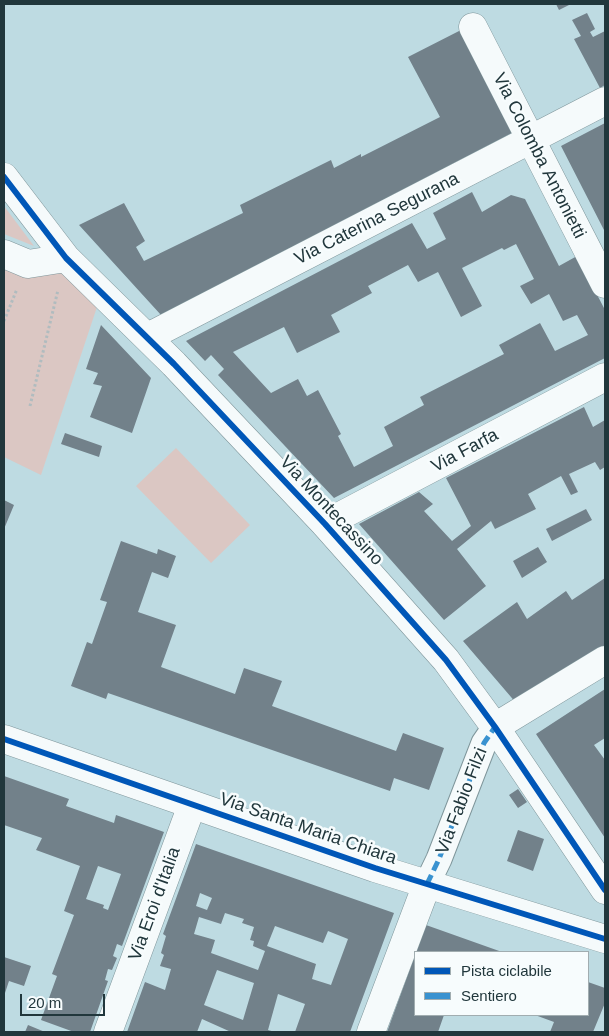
<!DOCTYPE html>
<html>
<head>
<meta charset="utf-8">
<style>
	body { margin:0 }
	#map { position:relative; width:609px; height:1036px; overflow:hidden; background:#bedbe2; font-family:Arial,sans-serif }
	canvas { display:block }
	.frame { position:absolute; inset:0; border:5px solid #21373c; pointer-events:none }
	.legend { position:absolute; left:414px; top:951px; width:175px; height:65px; box-sizing:border-box; background:#f7fcfd; border:1px solid #a1adb0; margin:0; padding:6px 9px; list-style:none; font-size:15px; color:#21373c }
	.legend li { display:flex; align-items:center; gap:10px; height:25px }
	.legend b { width:25px; border:1px solid #a1adb0 }
	.scale { position:absolute; left:20px; top:994px; width:85px; height:22px; box-sizing:border-box; border:2px solid #21373c; border-top:0; padding-left:6px; font-size:15px; line-height:18px; white-space:nowrap; color:#21373c; -webkit-text-stroke:4px #f7fcfd; paint-order:stroke }
</style>
</head>
<body>
<div id="map">
<canvas width="609" height="1036"></canvas>
<div class="frame"></div>
<ul class="legend">
<li><b style="height:6px;background:#0057b8"></b>Pista ciclabile</li>
<li><b style="height:6px;background:#3992d0"></b>Sentiero</li>
</ul>
<div class="scale">20 m</div>
</div>
<script>
const context = document.querySelector('canvas').getContext('2d');
context.lineJoin = 'round';
function paint(path, color) {
  context.fillStyle = color;
  context.fill(path, 'evenodd');
}
function toPath(rows) {
  const path = new Path2D();
  for (const r of rows) {
    path.moveTo(r[0], r[1]);
    for (let i = 2; i < r.length; i += 2) path.lineTo(r[i], r[i + 1]);
  }
  return path;
}
function trace(path, color, width, dash) {
  context.strokeStyle = color;
  context.lineWidth = width;
  context.lineCap = dash ? 'butt' : 'round';
  context.setLineDash(dash || []);
  context.stroke(path);
}
function write(font, color, halo, rows, align = 'center') {
  context.font = font + ' Arial,sans-serif';
  context.lineWidth = 5;
  context.setLineDash([]);
  context.textBaseline = 'middle';
  context.strokeStyle = halo;
  context.fillStyle = color;
  for (const [text, x, y, turn = 0] of rows) {
    context.save();
    context.translate(x, y);
    context.rotate((+turn || 0) * Math.PI / 180);
    context.textAlign = isNaN(turn) ? turn : align;
    if (halo) context.strokeText(text, 0, 0);
    context.fillText(text, 0, 0);
    context.restore();
  }
}
const green = toPath([
	[4,206,34,246,4,234],
	[4,266,63,267,99,301,41,475,4,457],
	[176,448,250,525,211,563,136,486]
]);
const building = toPath([
	[556,4,571,4,559,10],
	[587,13,595,29,590,32,593,37,605,31,605,85,600,88,574,39,581,36,572,20],
	[461,30,514,132,161,315,79,225,124,203,145,241,136,247,144,261,243,213,240,205,331,160,334,168,361,154,361,157,440,117,408,57],
	[605,123,605,232,561,146],
	[472,192,482,212,511,195,525,199,559,266,577,256,605,310,605,358,334,498,218,375,224,369,211,355,205,361,186,341,412,223,427,249,446,239,433,213],
	[516,244,534,279,520,286,531,304,549,294,563,321,577,315,588,335,555,351,540,323,499,345,504,354,420,397,424,405,384,427,393,446,354,467,338,436,341,434,318,390,307,396,298,379,271,393,233,352,284,327,297,353,340,332,331,315,372,293,368,286,408,265,418,282,438,272,461,317,482,306,462,268,502,248,504,250],
	[101,325,151,378,132,433,90,417,102,386,93,384,98,373,86,369],
	[584,407,593,427,605,420,605,467,600,470,595,462,569,474,578,492,571,495,561,476,528,494,536,509,495,529,491,521,457,549,486,586,444,620,359,524,419,492,433,504,424,511,452,541,471,526,446,478],
	[65,433,102,446,99,457,61,444],
	[4,500,14,505,4,529],
	[586,509,592,520,552,541,546,529],
	[121,541,157,554,158,549,176,556,168,578,152,572,138,612,176,625,161,667,235,694,244,668,282,681,272,706,396,751,403,733,444,748,429,790,394,778,390,791,108,693,106,699,71,686,87,642,92,644,107,602,100,600],
	[538,547,547,562,522,578,513,561],
	[605,578,605,647,517,704,463,641,517,602,527,619,566,591,572,600],
	[605,689,605,738,594,745,605,760,605,838,536,734],
	[4,776,69,799,66,806,114,823,116,815,164,832,122,946,117,944,113,956,117,958,112,970,108,969,105,980,108,981,90,1032,74,1032,41,1020,57,976,52,974,74,915,64,911,80,866,36,850,42,838,4,825],
	[98,866,121,874,108,910,103,908,104,905,86,899],
	[518,789,527,802,518,808,509,795],
	[518,830,544,839,533,871,507,861],
	[196,844,394,913,350,1032,295,1032,305,1004,278,994,268,1030,275,1032,231,1032,202,1019,197,1032,127,1032,145,982,165,990,171,969,160,966,164,955,161,953,166,936,163,934],
	[200,893,212,898,207,910,196,906],
	[225,913,244,919,242,923,254,927,250,940,254,941,253,946,265,951,258,970,211,953,215,940,194,934,199,917,221,924],
	[275,926,323,943,328,931,348,939,331,985,312,979,316,964,267,946],
	[217,970,254,983,243,1020,204,1005],
	[426,925,502,952,416,952],
	[415,955,415,1015,444,1015,438,1032,387,1032],
	[4,957,31,966,24,986,9,981,4,996],
	[588,982,605,988,605,1003,593,1032,550,1032,554,1022,535,1015,588,1015],
	[28,1025,45,1032,25,1032]
]);
const path = toPath([
	[4,321,17,289],
	[30,406,58,290]
]);
const pedestrian = toPath([
	[427,884,439,859,484,743,495,727]
]);
const minor = toPath([
	[473,27,605,284],
	[4,177,66,258,174,364,325,524,446,660,495,727,605,890],
	[4,254,28,264,66,258],
	[148,337,605,101],
	[325,524,605,377],
	[495,727,605,660],
	[108,1032,192,805],
	[371,1032,427,884]
]);
const tertiary = toPath([
	[4,739,375,868,605,939]
]);
const quiet = toPath([
	[427,884,439,859,484,743,495,727]
]);
const cycleway = toPath([
	[4,177,66,258,174,364,325,524,446,660,495,727,605,890],
	[4,739,375,868,605,939]
]);
const streetNames = [
	["Via Colomba Antonietti",539,156,63],
	["Via Caterina Segurana",377,219,-27],
	["Via Farfa",465,451,-28],
	["Via Montecassino",331,511,47],
	["Via Fabio Filzi",462,801,-69],
	["Via Santa Maria Chiara",308,829,19],
	["Via Eroi d'Italia",155,904,-70]
];
paint(green, '#dbc7c3');
paint(building, '#72818a');
trace(pedestrian, '#7f969b', 27);
trace(minor, '#7f969b', 29);
trace(tertiary, '#7f969b', 29);
trace(path, '#b0bcbf', 3, [2.5, 2.5]);
trace(pedestrian, '#f5fafb', 25);
trace(minor, '#f5fafb', 28);
trace(tertiary, '#f5fafb', 28);
trace(quiet, '#3992d0', 5, [10, 5]);
trace(cycleway, '#0057b8', 6);
write('18px', '#21373c', '#f7fcfd', streetNames);
</script>
</body>
</html>
